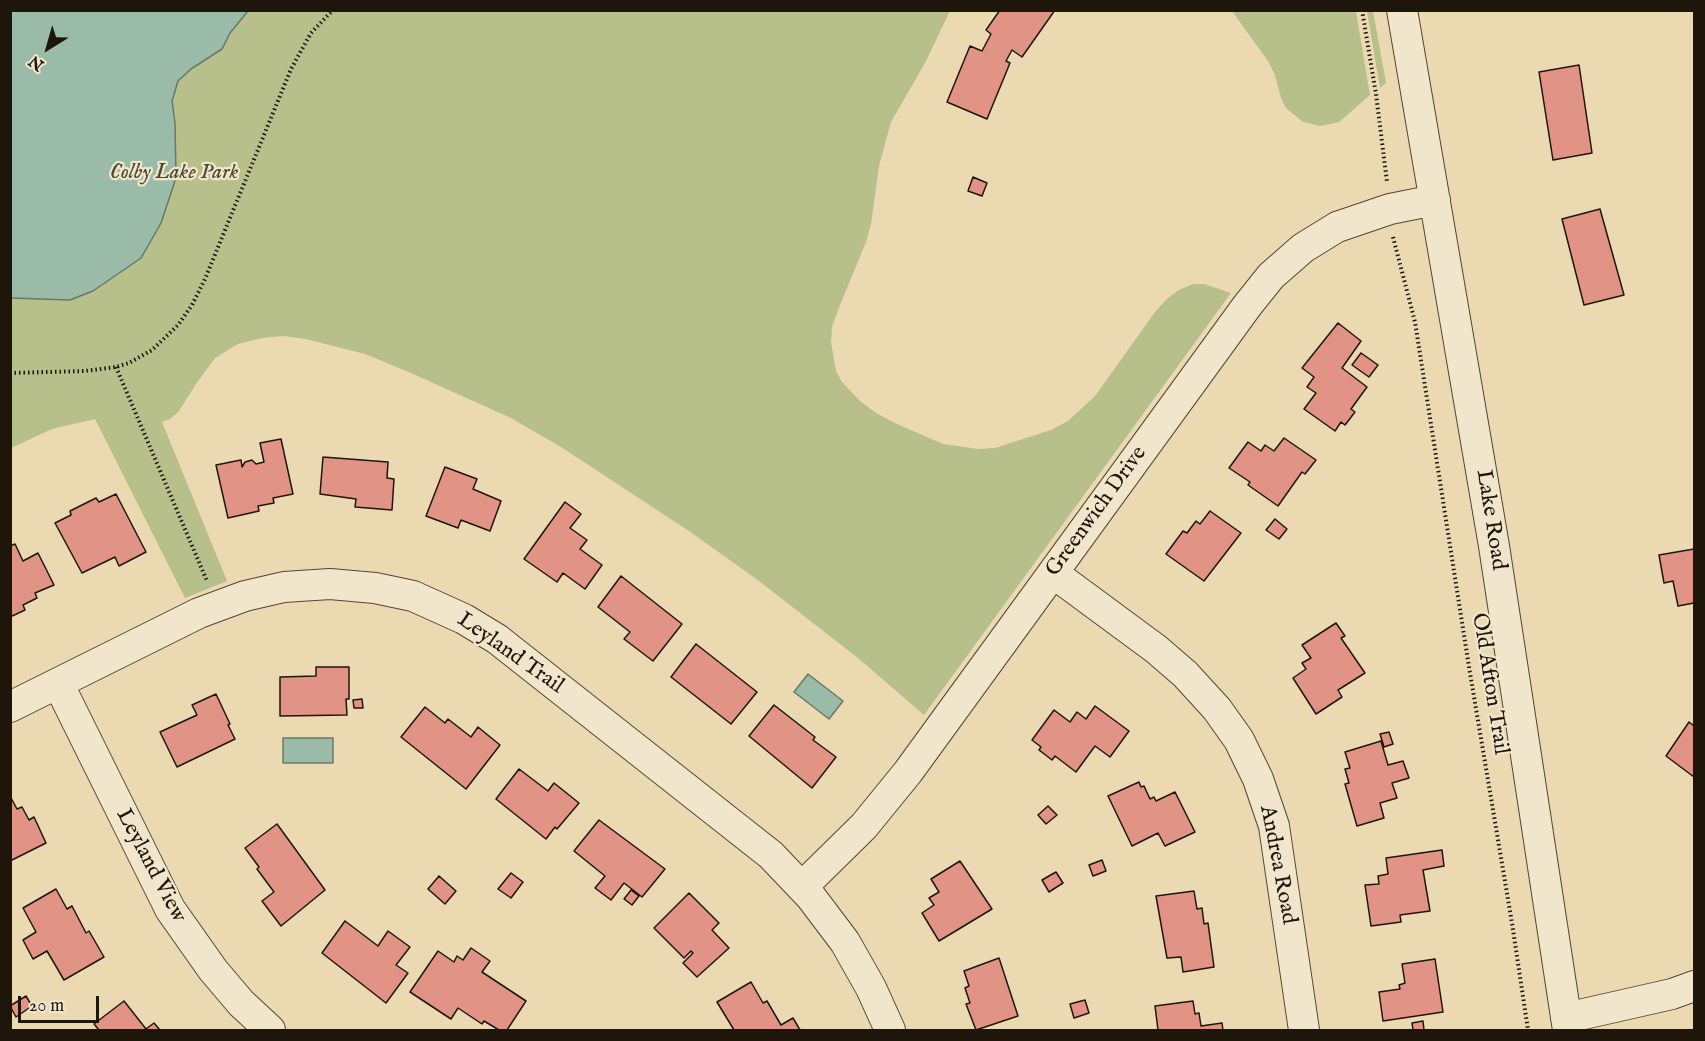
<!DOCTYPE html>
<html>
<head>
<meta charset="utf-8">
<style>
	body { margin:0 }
	#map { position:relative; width:1705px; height:1041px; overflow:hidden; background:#ead9b1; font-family:"IM FELL English",serif }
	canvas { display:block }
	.frame { position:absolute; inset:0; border:12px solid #1f160b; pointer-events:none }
	.north { position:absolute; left:18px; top:18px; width:60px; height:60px; -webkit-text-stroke:4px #f1e6cc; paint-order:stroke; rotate:217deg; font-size:16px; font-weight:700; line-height:24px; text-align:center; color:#1f160b }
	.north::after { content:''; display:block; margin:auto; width:21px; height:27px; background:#1f160b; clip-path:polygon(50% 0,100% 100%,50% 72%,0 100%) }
	.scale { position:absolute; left:18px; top:996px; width:81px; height:27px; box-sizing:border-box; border:3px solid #1f160b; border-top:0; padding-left:8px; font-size:18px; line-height:21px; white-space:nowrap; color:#1f160b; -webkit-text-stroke:4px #f1e6cc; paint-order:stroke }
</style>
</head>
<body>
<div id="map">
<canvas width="1705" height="1041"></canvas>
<div class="frame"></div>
<div class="north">N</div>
<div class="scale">20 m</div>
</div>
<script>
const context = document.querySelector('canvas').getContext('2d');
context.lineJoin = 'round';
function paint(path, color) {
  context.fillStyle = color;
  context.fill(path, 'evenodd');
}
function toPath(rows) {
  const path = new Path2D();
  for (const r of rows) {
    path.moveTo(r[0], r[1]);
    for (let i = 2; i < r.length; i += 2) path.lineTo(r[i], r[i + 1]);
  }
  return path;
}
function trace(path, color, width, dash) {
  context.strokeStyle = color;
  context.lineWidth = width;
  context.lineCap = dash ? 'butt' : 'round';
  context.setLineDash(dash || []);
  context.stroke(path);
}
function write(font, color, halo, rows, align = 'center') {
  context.font = font + ' "IM FELL English",serif';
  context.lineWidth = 4.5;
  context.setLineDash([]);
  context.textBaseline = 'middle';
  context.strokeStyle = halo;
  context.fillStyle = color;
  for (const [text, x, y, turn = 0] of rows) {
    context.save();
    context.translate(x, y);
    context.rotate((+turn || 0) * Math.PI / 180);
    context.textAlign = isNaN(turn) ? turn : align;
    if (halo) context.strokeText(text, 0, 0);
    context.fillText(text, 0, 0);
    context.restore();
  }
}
const green = toPath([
	[11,11,950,11,925,63,891,122,879,166,871,224,866,242,838,310,832,327,831,342,836,371,842,382,860,401,876,413,897,424,943,444,978,449,995,448,1051,430,1068,421,1095,396,1155,312,1168,298,1179,290,1193,284,1204,284,1231,293,924,715,858,658,759,581,689,531,561,447,511,418,411,373,365,354,306,339,283,336,262,338,238,344,215,358,196,384,179,411,170,419,162,422,227,581,185,598,95,419,52,429,11,448],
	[1232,11,1356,11,1370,95,1339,122,1320,126,1303,122,1286,108,1281,98,1275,75,1268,61],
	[1367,11,1373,11,1386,83,1380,88]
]);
const water = toPath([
	[11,10,248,11,230,33,222,49,191,69,178,81,172,101,175,123,176,178,161,223,141,258,93,291,70,300,11,298,11,10],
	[808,674,843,701,829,719,794,692,808,674],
	[283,738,333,738,333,763,283,763,283,738]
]);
const building = toPath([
	[1000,10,1055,10,1022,57,1012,50,1006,61,1010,63,987,119,947,102,970,46,982,51,991,34,986,30,1000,10],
	[1579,65,1592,153,1553,160,1539,72,1579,65],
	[973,177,987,183,982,196,968,191,973,177],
	[1600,209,1624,295,1584,305,1562,219,1600,209],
	[1338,323,1361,341,1342,368,1367,387,1351,409,1355,412,1345,425,1341,422,1335,431,1304,409,1316,393,1307,387,1314,377,1302,368,1338,323],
	[1361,353,1378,365,1369,377,1352,365,1361,353],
	[1284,438,1316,460,1305,474,1302,472,1278,506,1248,485,1250,482,1229,468,1248,442,1261,451,1265,445,1274,451,1284,438],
	[281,439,293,494,273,498,274,503,258,506,259,511,228,518,216,465,241,460,242,467,245,462,252,460,256,464,264,462,260,443,281,439],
	[323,457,388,462,387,478,394,479,392,510,355,507,356,499,320,494,323,457],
	[445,467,477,479,473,489,501,501,490,531,461,520,458,528,426,516,445,467],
	[116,494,146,552,119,566,115,557,82,573,55,523,71,515,70,511,96,498,99,502,116,494],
	[565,502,581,514,570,528,587,540,580,549,602,565,585,589,563,573,557,582,524,559,565,502],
	[1210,511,1241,533,1204,581,1166,554,1183,531,1187,533,1196,521,1200,524,1210,511],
	[1275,519,1287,529,1279,539,1266,530,1275,519],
	[15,544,23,561,38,553,54,585,35,593,37,598,23,605,25,610,10,617,10,546,15,544],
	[1694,549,1694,603,1678,606,1673,581,1664,583,1659,555,1694,549],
	[621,576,682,624,653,661,624,639,630,632,598,607,621,576],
	[1336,623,1345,636,1341,638,1365,673,1338,690,1342,697,1316,714,1293,678,1306,669,1302,663,1311,658,1302,645,1336,623],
	[696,644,757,692,731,724,671,677,696,644],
	[316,667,349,667,349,699,346,699,347,715,280,716,280,677,316,676,316,667],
	[216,694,230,724,228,725,235,739,177,767,160,732,197,715,192,705,216,694],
	[362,699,363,708,354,708,353,700,362,699],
	[774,705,815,737,813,740,836,757,812,788,749,736,774,705],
	[1095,706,1129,731,1110,757,1095,746,1076,772,1055,756,1052,760,1039,750,1041,747,1032,740,1054,710,1070,722,1077,712,1086,719,1095,706],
	[425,707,445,723,448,719,471,737,478,727,500,745,466,789,401,737,425,707],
	[1689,722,1694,726,1694,777,1666,756,1689,722],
	[1389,732,1393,744,1384,747,1380,734,1389,732],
	[1381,741,1388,765,1403,761,1409,778,1392,783,1397,798,1380,803,1384,818,1357,826,1345,784,1349,783,1345,769,1350,768,1345,752,1381,741],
	[519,769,548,791,554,783,579,803,557,829,555,827,546,839,496,799,519,769],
	[1139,782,1141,787,1144,786,1150,799,1154,797,1156,801,1175,792,1195,832,1165,846,1158,833,1132,846,1108,796,1139,782],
	[10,796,17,809,22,807,29,820,34,817,46,843,10,861,10,796],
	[1048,806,1057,815,1046,824,1038,815,1048,806],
	[599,820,665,869,642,897,624,883,611,900,595,888,605,876,574,851,599,820],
	[277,824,325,890,281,926,262,901,274,892,257,869,259,867,245,848,277,824],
	[1442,850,1444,866,1423,870,1430,911,1400,915,1401,922,1371,926,1365,885,1379,884,1378,876,1388,874,1386,858,1442,850],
	[1102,860,1106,871,1093,876,1089,865,1102,860],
	[960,861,992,909,939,941,922,913,934,905,929,898,939,892,931,879,960,861],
	[1056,872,1063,883,1049,892,1042,880,1056,872],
	[511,873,523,882,511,898,498,889,511,873],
	[439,876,456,891,445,904,428,889,439,876],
	[56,889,67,909,72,906,86,933,89,931,104,957,64,980,47,951,33,959,23,940,36,932,23,908,56,889],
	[631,890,639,896,632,905,624,899,631,890],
	[1194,891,1197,909,1202,908,1204,924,1208,923,1214,967,1183,972,1181,957,1167,958,1156,896,1194,891],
	[689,893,719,923,712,930,729,948,697,977,683,963,693,953,691,951,684,958,654,928,689,893],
	[345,921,378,946,388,931,410,947,396,965,408,973,386,1003,322,953,345,921],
	[471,948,490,961,482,972,526,1001,507,1030,499,1030,484,1021,482,1024,458,1008,451,1019,410,992,438,951,454,962,457,956,463,960,471,948],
	[999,958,1018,1016,976,1030,966,1004,970,1003,965,988,969,986,964,971,999,958],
	[1435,959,1443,1012,1383,1021,1379,992,1400,989,1399,985,1405,983,1402,964,1435,959],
	[751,982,763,1003,767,1001,781,1025,793,1018,800,1030,734,1030,717,1002,751,982],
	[26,996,32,1006,16,1017,10,1006,26,996],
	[1085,1000,1089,1013,1074,1018,1070,1004,1085,1000],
	[124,1001,146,1029,154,1023,160,1030,99,1030,94,1024,124,1001],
	[1193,1001,1195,1014,1199,1013,1201,1026,1222,1023,1223,1030,1158,1030,1155,1006,1193,1001],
	[1423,1021,1424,1030,1413,1030,1412,1023,1423,1021]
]);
const path = toPath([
	[1362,10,1376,94,1387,182],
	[1393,237,1415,322,1469,667,1512,923,1528,1030],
	[116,367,207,581],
	[10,373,85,371,116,367,129,363,152,350,178,325,192,305,205,279,291,69,311,33,333,10]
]);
const minor = toPath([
	[1402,10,1494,546,1568,1030],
	[1053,573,1156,649,1185,674,1217,709,1239,740,1258,779,1274,826,1304,1030],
	[58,683,170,909,213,970,241,1003,270,1030],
	[10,707,199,613,245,596,284,587,330,584,375,588,413,596,464,619,497,639,771,855,811,897,845,942,871,988,890,1030],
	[802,887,864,826,908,772,1247,306,1271,276,1303,248,1337,227,1390,209,1435,200],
	[1566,1018,1672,994,1694,986]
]);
const parkNames = [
	["Colby Lake Park",174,173]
];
const streetNames = [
	["Greenwich Drive",1097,512,-54],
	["Lake Road",1490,520,81],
	["Leyland Trail",510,654,35],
	["Old Afton Trail",1489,684,81],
	["Andrea Road",1277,865,79],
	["Leyland View",150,866,62]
];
paint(green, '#b7bf8b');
paint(water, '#99bba7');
trace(water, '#687969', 1.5);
paint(building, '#e19386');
trace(building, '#1f160b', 1.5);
trace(minor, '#524734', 32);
trace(path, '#1f160b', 4, [1.5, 3]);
trace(minor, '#f1e6cc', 30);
write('italic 22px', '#4d4931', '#f1e6cc', parkNames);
write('22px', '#1f160b', '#f1e6cc', streetNames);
</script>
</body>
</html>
